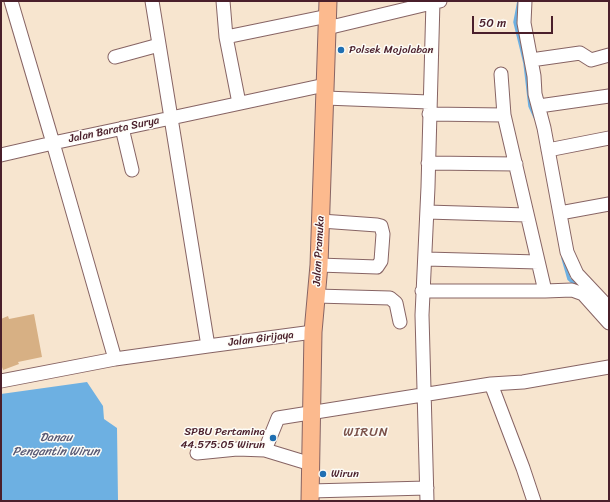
<!DOCTYPE html>
<html>
<head>
<meta charset="utf-8">
<style>
	body { margin:0 }
	#map { position:relative; width:610px; height:502px; overflow:hidden; background:#f7e5cf; font-family:Sriracha,sans-serif }
	canvas { display:block }
	.frame { position:absolute; inset:0; border:2px solid #4a1f2b; pointer-events:none }
	.scale { position:absolute; left:472px; top:16px; width:81px; height:18px; box-sizing:border-box; border:2px solid #4a1f2b; border-top:0; padding-left:5px; font-size:12px; line-height:14px; white-space:nowrap; color:#4a1f2b; -webkit-text-stroke:3px #fdfcf7; paint-order:stroke }
</style>
</head>
<body>
<div id="map">
<canvas width="610" height="502"></canvas>
<div class="frame"></div>
<div class="scale">50 m</div>
</div>
<script>
const context = document.querySelector('canvas').getContext('2d');
context.lineJoin = 'round';
function paint(path, color) {
  context.fillStyle = color;
  context.fill(path, 'evenodd');
}
function toPath(rows) {
  const path = new Path2D();
  for (const r of rows) {
    path.moveTo(r[0], r[1]);
    for (let i = 2; i < r.length; i += 2) path.lineTo(r[i], r[i + 1]);
  }
  return path;
}
function trace(path, color, width, dash) {
  context.strokeStyle = color;
  context.lineWidth = width;
  context.lineCap = dash ? 'butt' : 'round';
  context.setLineDash(dash || []);
  context.stroke(path);
}
function write(font, color, halo, rows, align = 'center') {
  context.font = font + ' Sriracha,sans-serif';
  context.lineWidth = 3;
  context.setLineDash([]);
  context.textBaseline = 'middle';
  context.strokeStyle = halo;
  context.fillStyle = color;
  for (const [text, x, y, turn = 0] of rows) {
    context.save();
    context.translate(x, y);
    context.rotate((+turn || 0) * Math.PI / 180);
    context.textAlign = isNaN(turn) ? turn : align;
    if (halo) context.strokeText(text, 0, 0);
    context.fillText(text, 0, 0);
    context.restore();
  }
}
const water = toPath([
	[87,382,103,406,104,419,117,428,118,501,1,501,1,394]
]);
const stream = toPath([
	[519,1,515,22,525,63,530,106,535,117],
	[563,258,569,279,577,286]
]);
const building = toPath([
	[34,314,42,357,18,362,19,364,3,370,1,364,1,319,8,316,9,319]
]);
const minor = toPath([
	[152,1,171,118,325,85],
	[223,1,226,37,239,103],
	[525,1,524,23,534,76,535,94,544,128,567,252,577,274,609,308],
	[327,28,440,1],
	[226,37,328,16],
	[115,57,159,45],
	[531,60,580,53,591,60,609,55],
	[325,98,429,102],
	[539,106,609,96],
	[429,114,504,115],
	[122,128,132,170],
	[548,150,609,138],
	[1,155,53,143,11,1],
	[428,163,516,164],
	[427,212,527,215],
	[560,213,609,204],
	[426,259,538,262],
	[319,265,377,267,381,261,383,234,381,226,377,225,321,221],
	[422,291,545,291,504,115,501,74],
	[545,291,572,290,583,294,609,323],
	[316,296,390,298,396,303,400,322],
	[208,346,313,332],
	[1,381,115,359,208,346,171,118,53,143,115,359],
	[491,384,523,468,534,501],
	[197,453,237,449,265,450],
	[311,464,265,450,278,418,491,384,523,382,609,367],
	[310,491,427,488],
	[427,501,422,315,428,187,433,1]
]);
const major = toPath([
	[310,501,313,332,319,265,328,1]
]);
const markers = [
	[341,50,4,"#1f6fb2"],
	[273,438,4,"#1f6fb2"],
	[323,474,4,"#1f6fb2"]
];
const poiNames = [
	["Polsek Mojolaban",349,50],
	["SPBU Pertamina",265,432,"right"],
	["44.575.05 Wirun",265,445,"right"],
	["Wirun",331,474]
];
const streetNames = [
	["Jalan Barata Surya",114,130,-12],
	["Jalan Pramuka",319,251,-87],
	["Jalan Girijaya",261,339,-7]
];
const waterNames = [
	["Danau",56,438],
	["Pengantin Wirun",56,452]
];
const quarterNames = [
	["WIRUN",366,433]
];
paint(water, '#6db0e2');
trace(stream, '#6db0e2', 3.5);
paint(building, '#d7b084');
trace(minor, '#876464', 15);
trace(major, '#876464', 19);
trace(minor, '#fff', 13);
trace(major, '#fcba8e', 17);
for (const [x, y, r, color] of markers) {
  const dot = new Path2D();
  dot.arc(x, y, r, 0, 2 * Math.PI);
  context.fillStyle = color;
  context.fill(dot);
  trace(dot, '#fdfcf7', 1.5);
}
write('11px', '#4a1f2b', '#fdfcf7', poiNames, 'left');
write('11px', '#4a1f2b', '#fdfcf7', streetNames);
write('italic 12px', '#585974', '#fdfcf7', waterNames);
context.letterSpacing = '1px';
write('13px', '#7b524a', '#fdfcf7', quarterNames);
context.letterSpacing = '0px';
</script>
</body>
</html>
